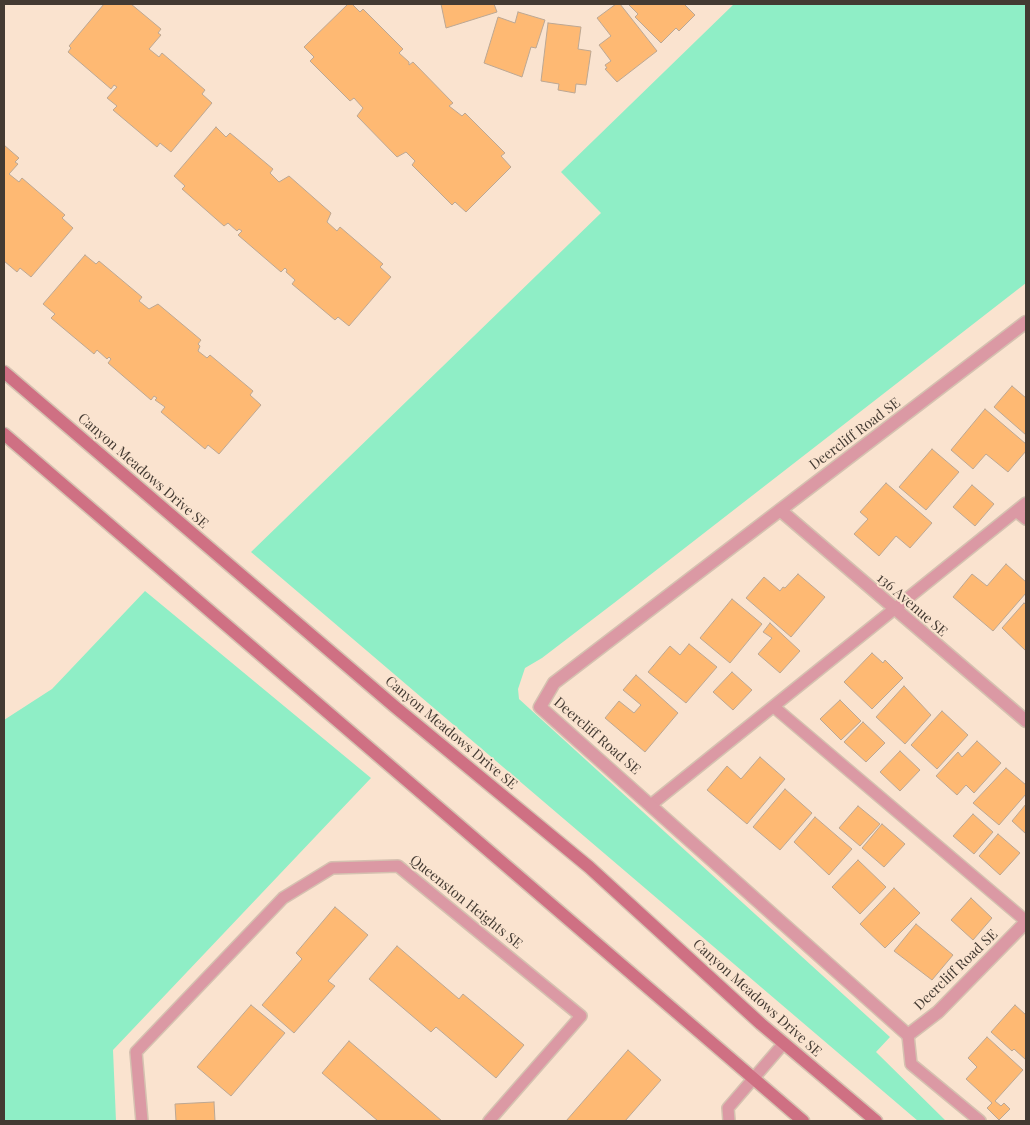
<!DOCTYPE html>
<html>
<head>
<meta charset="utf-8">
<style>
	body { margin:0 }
	#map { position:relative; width:1030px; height:1125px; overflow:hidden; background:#fae3cf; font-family:"Playfair Display",serif }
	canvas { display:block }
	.frame { position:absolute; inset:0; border:5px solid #433a32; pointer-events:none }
</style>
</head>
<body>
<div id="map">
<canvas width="1030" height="1125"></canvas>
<div class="frame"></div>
</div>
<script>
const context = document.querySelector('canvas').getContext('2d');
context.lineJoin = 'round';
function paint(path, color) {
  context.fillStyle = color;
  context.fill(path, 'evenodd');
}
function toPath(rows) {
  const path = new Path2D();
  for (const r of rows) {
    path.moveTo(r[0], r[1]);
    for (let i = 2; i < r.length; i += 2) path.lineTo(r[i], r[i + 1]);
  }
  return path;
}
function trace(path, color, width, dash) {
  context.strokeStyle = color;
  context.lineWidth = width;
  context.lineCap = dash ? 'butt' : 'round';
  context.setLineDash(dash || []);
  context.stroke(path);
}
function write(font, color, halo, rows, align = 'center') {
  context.font = font + ' "Playfair Display",serif';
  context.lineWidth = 4;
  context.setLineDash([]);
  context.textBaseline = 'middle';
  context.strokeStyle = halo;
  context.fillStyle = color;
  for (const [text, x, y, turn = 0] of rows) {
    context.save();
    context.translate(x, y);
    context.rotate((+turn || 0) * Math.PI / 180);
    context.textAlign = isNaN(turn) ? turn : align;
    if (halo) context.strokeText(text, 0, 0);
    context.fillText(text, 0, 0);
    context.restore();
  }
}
const green = toPath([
	[734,4,1026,4,1026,283,614,603,542,658,525,668,518,689,519,699,890,1037,876,1052,946,1121,918,1121,251,552,601,213,561,172],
	[145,591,371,778,113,1050,116,1121,4,1121,4,720,52,689]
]);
const building = toPath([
	[104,4,131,4,161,29,158,33,161,35,149,49,159,57,162,53,205,90,202,94,212,103,171,152,160,143,157,147,113,110,117,106,107,98,117,87,114,85,111,89,68,52,71,48,69,46,104,4],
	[348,4,352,4,360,12,363,9,403,49,399,53,409,62,409,65,413,62,453,103,449,106,462,116,465,113,505,153,501,156,511,167,466,212,455,202,452,205,412,165,415,161,406,152,397,157,357,116,363,108,354,98,350,101,310,61,314,57,304,47,348,4],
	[441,4,494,4,497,12,446,28,441,4],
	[616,4,620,4,657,51,617,82,605,69,607,68,605,65,611,61,599,45,611,36,597,18,616,4],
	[628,4,684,4,695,15,679,31,676,28,661,43,635,17,638,14,628,4],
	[518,12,545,20,536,48,531,47,522,77,484,63,498,17,515,23,518,12],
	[548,23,581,27,578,49,591,51,586,85,576,84,575,93,558,90,559,84,541,81,548,23],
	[216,127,226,137,230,133,273,169,270,173,279,182,289,176,331,213,327,222,337,231,340,227,383,264,380,267,391,277,349,326,338,317,335,320,292,284,295,280,286,272,287,270,285,268,281,272,238,235,242,231,239,229,237,231,228,223,224,226,182,189,185,186,174,176,216,127],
	[4,145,19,158,15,162,18,164,9,174,19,182,22,178,65,215,62,218,73,228,31,277,20,268,17,272,4,261,4,145],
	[85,255,96,264,99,261,142,297,139,301,149,309,158,304,201,340,198,344,200,346,198,351,207,358,210,355,253,391,250,395,261,405,219,454,208,445,205,449,161,412,165,407,155,400,157,398,154,396,151,400,108,363,111,359,109,357,107,359,97,350,94,354,51,318,55,314,43,304,85,255],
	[1012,386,1026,398,1026,435,994,407,1012,386],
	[985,409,1026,444,1026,451,1008,472,986,454,973,469,951,450,985,409],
	[932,449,959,472,926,510,899,487,932,449],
	[886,483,932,523,910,548,896,536,879,556,854,534,868,519,860,512,886,483],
	[972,485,994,504,975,526,953,507,972,485],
	[1006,564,1026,582,1026,593,993,631,953,597,972,574,987,586,1006,564],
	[798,574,825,597,791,637,746,598,764,577,780,591,783,587,785,588,798,574],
	[732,599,762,624,730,663,700,638,732,599],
	[1024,603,1026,605,1026,651,1002,628,1024,603],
	[770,623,800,651,780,673,758,654,772,638,763,632,770,623],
	[689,644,717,667,686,703,648,672,670,646,680,655,689,644],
	[872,653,883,663,885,660,903,678,872,709,844,682,872,653],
	[732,672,752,690,733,710,713,692,732,672],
	[636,675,678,713,645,752,605,718,619,701,634,713,641,705,623,690,636,675],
	[904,686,931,715,905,744,876,717,904,686],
	[840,700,861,721,841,740,820,719,840,700],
	[942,711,968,735,937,769,911,745,942,711],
	[863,722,885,743,866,762,844,742,863,722],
	[977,741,1001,763,974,793,966,785,957,795,936,776,958,752,962,757,977,741],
	[900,751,920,770,900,791,880,772,900,751],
	[760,757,785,779,747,824,707,790,727,766,741,779,760,757],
	[1006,768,1026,785,1026,794,999,825,973,803,1006,768],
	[785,789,812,813,780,850,753,827,785,789],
	[1026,804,1026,834,1012,821,1026,804],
	[858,806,880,824,860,846,839,828,858,806],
	[973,814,993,832,974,854,953,836,973,814],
	[815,817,852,849,829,875,794,842,815,817],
	[882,824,905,844,884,867,862,848,882,824],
	[998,834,1020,853,1000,875,979,856,998,834],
	[858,860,886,887,860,914,832,887,858,860],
	[894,888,920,913,885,948,860,924,894,888],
	[971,898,992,918,973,940,951,920,971,898],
	[335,907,368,935,328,981,335,986,294,1033,262,1005,302,959,296,953,335,907],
	[916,924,953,955,932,980,894,951,916,924],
	[397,946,459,999,463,994,524,1045,496,1078,436,1027,431,1032,369,979,397,946],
	[251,1005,285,1033,231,1096,197,1067,251,1005],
	[1015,1005,1026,1015,1026,1060,1014,1049,1012,1051,991,1032,1015,1005],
	[987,1037,1023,1070,995,1101,1001,1106,1004,1103,1010,1109,999,1120,987,1108,992,1103,966,1079,977,1067,968,1058,987,1037],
	[349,1041,442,1121,378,1121,322,1073,349,1041],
	[628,1050,661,1080,625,1121,566,1121,628,1050],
	[214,1102,215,1121,176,1121,175,1104,214,1102]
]);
const lane = toPath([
	[1016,511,1026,519],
	[774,707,1026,921],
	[652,804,1026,503],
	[908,1035,911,1064,980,1121],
	[142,1121,136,1052,283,898,332,868,398,866,581,1016,489,1121],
	[729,1121,728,1108,784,1043]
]);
const street = toPath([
	[1026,322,554,683,540,707,908,1035,938,1012,1026,922],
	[780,510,1026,721]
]);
const secondary = toPath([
	[4,372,394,706,589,867,761,1024,876,1121],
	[4,434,803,1121]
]);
const streetNames = [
	["Deercliff Road SE",855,434,-37],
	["Canyon Meadows Drive SE",143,471,41],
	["136 Avenue SE",912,605,41],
	["Canyon Meadows Drive SE",451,733,40],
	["Deercliff Road SE",597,736,41],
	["Queenston Heights SE",466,902,39],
	["Deercliff Road SE",956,970,-44],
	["Canyon Meadows Drive SE",757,998,42]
];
paint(green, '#8feec6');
paint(building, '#feb973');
trace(building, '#bca793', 1);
trace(lane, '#d5c1b0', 14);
trace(street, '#d5c1b0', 15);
trace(secondary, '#d5c1b0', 15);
trace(lane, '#db99a4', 11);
trace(street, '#db99a4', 12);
trace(secondary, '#cf7083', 12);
write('14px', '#433a32', '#fae3cf', streetNames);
</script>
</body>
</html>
